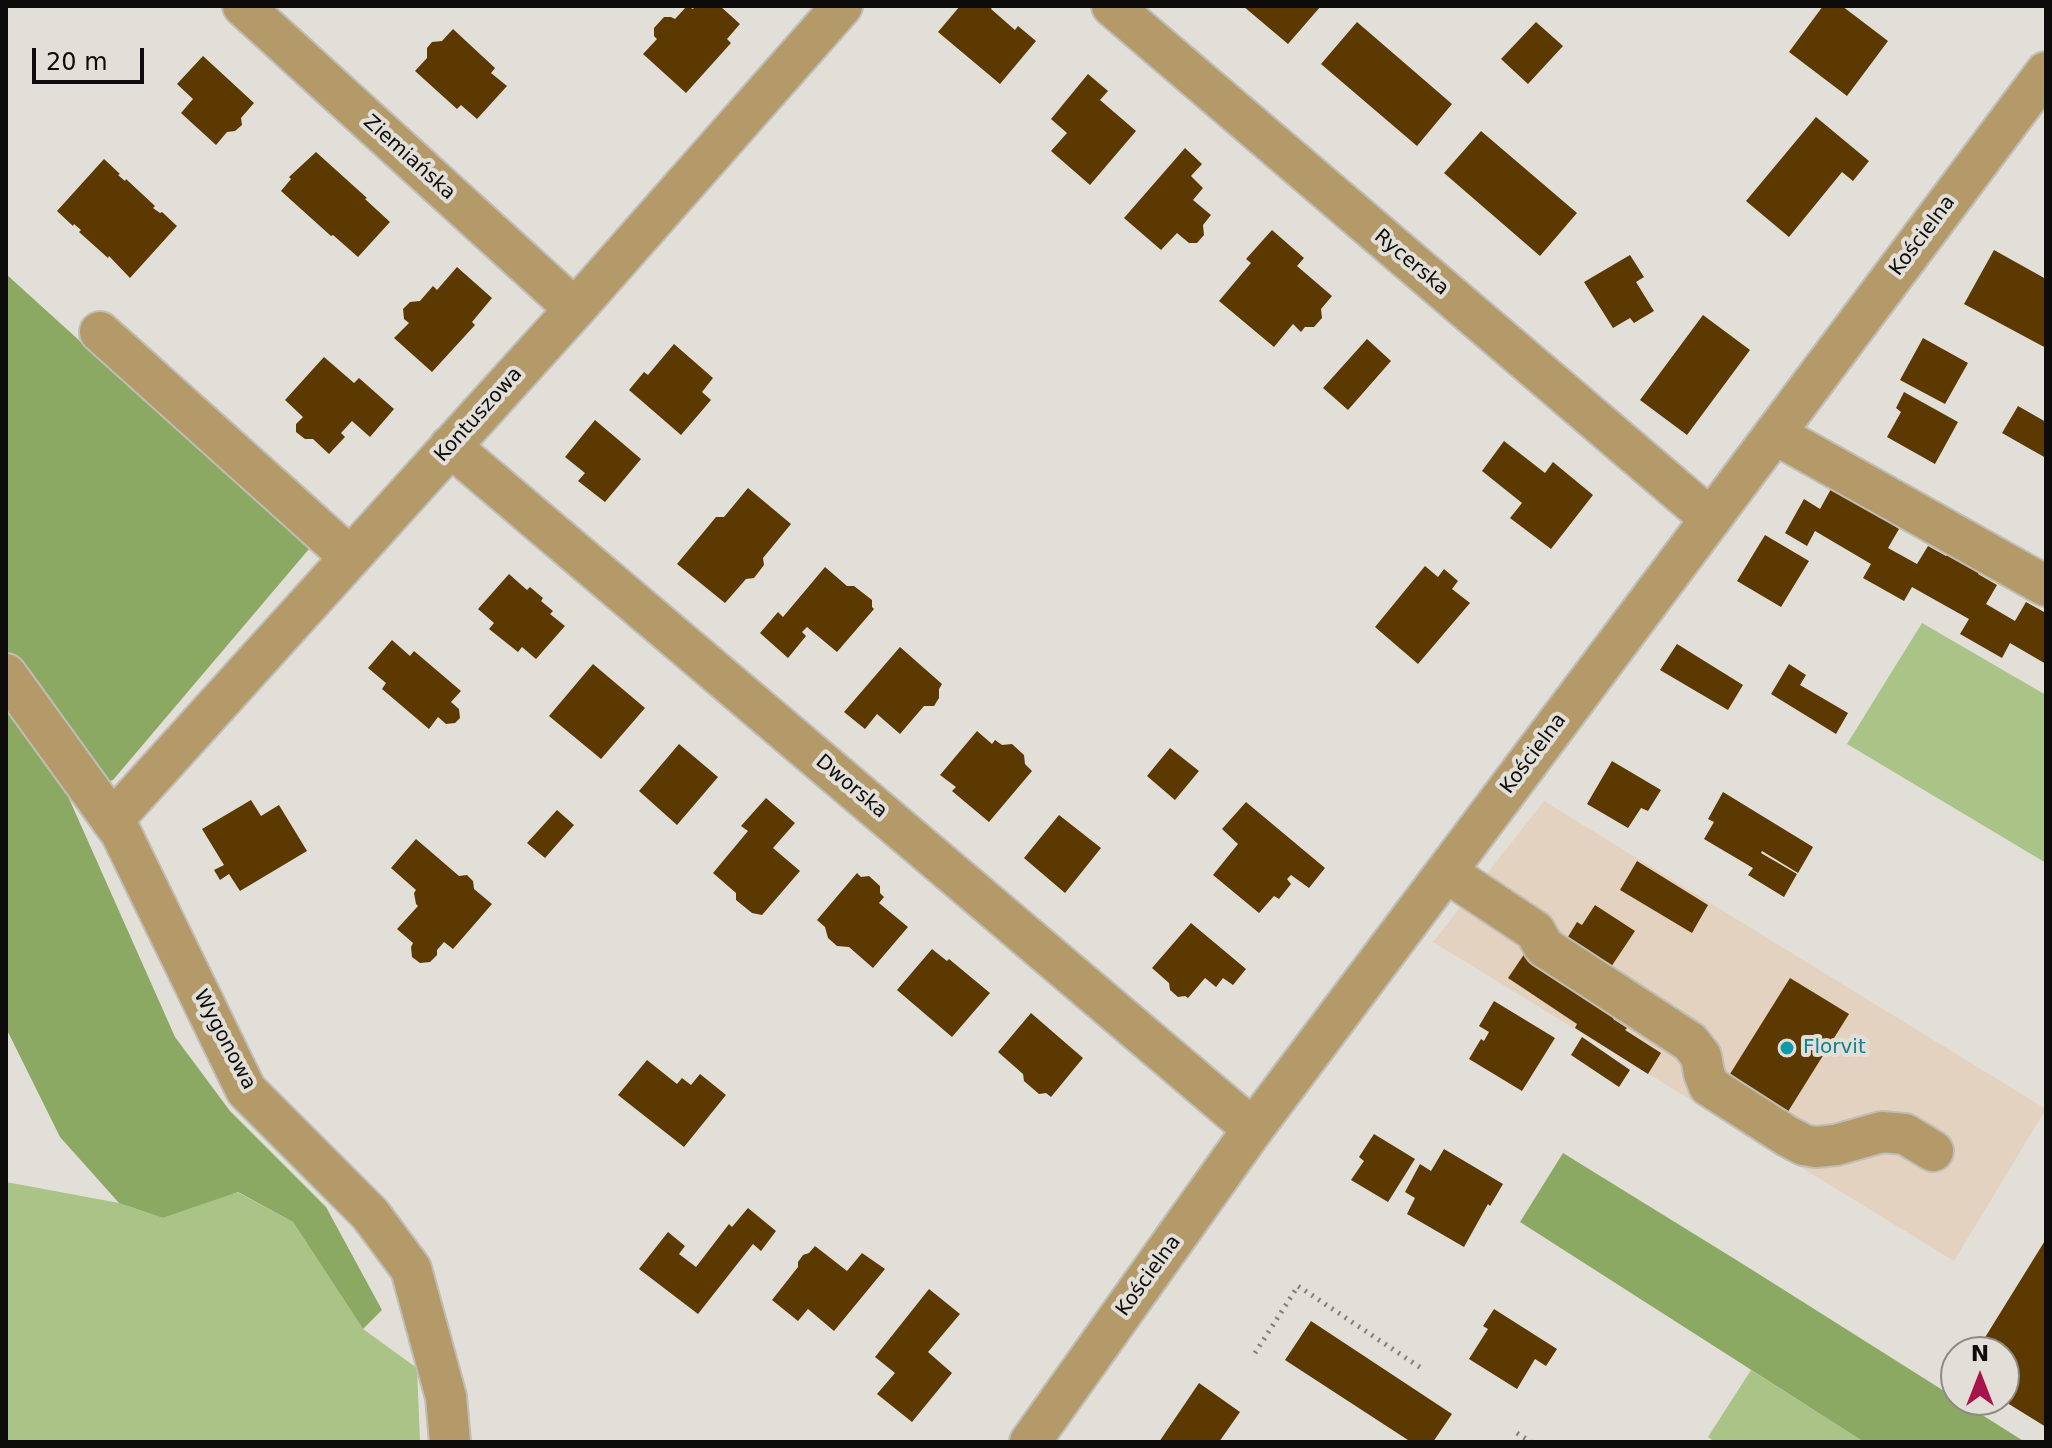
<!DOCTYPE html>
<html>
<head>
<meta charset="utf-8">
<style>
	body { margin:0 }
	#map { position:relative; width:2052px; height:1448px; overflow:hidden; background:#e2dfd8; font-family:"DejaVu Sans",sans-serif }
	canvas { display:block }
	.frame { position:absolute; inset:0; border:8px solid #0d0c0a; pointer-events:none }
	.north { position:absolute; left:1940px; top:1336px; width:80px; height:80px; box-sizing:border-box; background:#e2dfd8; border:2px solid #8d8b86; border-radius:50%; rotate:0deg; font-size:22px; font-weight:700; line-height:32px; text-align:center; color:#0d0c0a }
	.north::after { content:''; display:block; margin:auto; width:28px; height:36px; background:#a7134a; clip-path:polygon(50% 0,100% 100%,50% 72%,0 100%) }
	.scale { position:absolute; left:32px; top:48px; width:112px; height:36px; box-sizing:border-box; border:4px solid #0d0c0a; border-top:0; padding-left:10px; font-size:24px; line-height:28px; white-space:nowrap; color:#0d0c0a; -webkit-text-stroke:6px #e2dfd8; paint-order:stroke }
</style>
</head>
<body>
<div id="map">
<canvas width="2052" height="1448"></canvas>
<div class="frame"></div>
<div class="north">N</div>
<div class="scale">20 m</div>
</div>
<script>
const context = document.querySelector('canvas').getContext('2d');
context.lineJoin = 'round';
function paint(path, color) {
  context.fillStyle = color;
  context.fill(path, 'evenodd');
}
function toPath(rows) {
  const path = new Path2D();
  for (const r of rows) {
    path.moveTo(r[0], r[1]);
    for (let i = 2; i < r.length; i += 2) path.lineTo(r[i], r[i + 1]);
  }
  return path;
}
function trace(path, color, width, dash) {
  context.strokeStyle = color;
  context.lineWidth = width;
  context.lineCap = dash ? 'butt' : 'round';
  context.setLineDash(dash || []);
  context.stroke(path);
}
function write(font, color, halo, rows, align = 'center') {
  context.font = font + ' "DejaVu Sans",sans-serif';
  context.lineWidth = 8;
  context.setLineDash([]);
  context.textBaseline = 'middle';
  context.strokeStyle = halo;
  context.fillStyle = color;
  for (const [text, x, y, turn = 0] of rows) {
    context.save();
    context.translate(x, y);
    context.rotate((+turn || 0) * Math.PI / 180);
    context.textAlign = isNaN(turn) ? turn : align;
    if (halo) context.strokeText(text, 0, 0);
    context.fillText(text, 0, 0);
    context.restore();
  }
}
const industrial = toPath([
	[1544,801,2046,1109,1954,1261,1433,942]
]);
const green = toPath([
	[1922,623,2046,695,2046,863,1847,744],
	[6,1182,119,1203,163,1218,237,1192,293,1222,363,1329,417,1368,420,1442,6,1442],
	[1751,1370,1864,1442,1715,1442,1708,1437]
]);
const forest = toPath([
	[6,274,309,549,113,780,67,794,175,1037,230,1111,326,1207,382,1310,363,1329,293,1222,238,1192,163,1218,119,1203,60,1137,6,1028],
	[1563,1153,1746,1266,2025,1442,1864,1442,1520,1222]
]);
const building = toPath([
	[687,6,693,9,695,6,720,6,740,24,727,39,731,43,686,93,643,54,657,39,654,36,654,28,664,17,671,17,675,19],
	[960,6,993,6,991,9,1015,30,1018,26,1036,41,1000,84,938,32],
	[1243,6,1321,6,1288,44],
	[1823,6,1842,6,1888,41,1847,96,1789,52],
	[1357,22,1452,104,1417,146,1321,64],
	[1536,22,1563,46,1528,84,1501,59],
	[453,29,495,68,491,73,507,86,477,119,461,105,457,109,415,71,427,58,427,48,432,42,442,41],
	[203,56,254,103,241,118,242,125,235,131,227,132,216,145,181,113,193,99,177,84],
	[1088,74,1108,91,1100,100,1136,131,1090,185,1051,151,1067,133,1051,119],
	[1816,117,1869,161,1853,181,1842,172,1789,237,1746,201],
	[1481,131,1577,213,1540,256,1444,173],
	[1185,148,1202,164,1191,176,1203,188,1193,200,1211,215,1203,225,1204,235,1197,243,1189,243,1177,233,1161,250,1124,218],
	[316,152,367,198,365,199,390,222,358,257,333,235,331,236,281,191,291,179,289,177],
	[104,159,120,174,118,175,125,181,126,179,155,206,153,208,160,213,162,212,177,226,130,278,109,256,108,258,79,232,81,230,74,224,73,226,57,211],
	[1272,230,1304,258,1297,266,1332,296,1321,309,1322,318,1314,327,1305,327,1301,332,1293,324,1274,347,1219,301,1251,263,1246,259],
	[1994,250,2046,279,2046,348,1964,304],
	[1630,255,1644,277,1636,282,1654,311,1634,323,1630,318,1613,328,1584,282],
	[457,267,492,298,472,322,475,325,432,372,394,338,409,323,404,319,403,309,410,302,420,301,433,286,437,290],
	[1703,315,1750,350,1687,435,1640,400],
	[1923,338,1968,363,1945,404,1900,380],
	[1367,339,1391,361,1348,410,1323,388],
	[674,344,713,378,702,392,711,400,681,435,629,390,644,372,648,375],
	[324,357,354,383,359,378,394,409,370,437,352,421,341,433,345,437,329,454,313,439,305,439,296,432,296,424,303,417,285,400],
	[1904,392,1958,422,1935,464,1887,437,1901,412,1896,408],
	[2018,406,2046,422,2046,458,2002,433],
	[595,420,641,459,605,502,578,481,585,473,565,457],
	[1504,441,1545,473,1553,462,1593,495,1551,549,1510,518,1522,503,1482,471],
	[748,488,791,524,763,558,764,565,754,578,746,579,725,603,677,564,716,517,724,517],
	[1831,489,1850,500,1851,497,1899,529,1888,548,1917,564,1928,546,1946,556,1948,554,1979,572,1978,574,1997,585,1986,604,2015,621,2026,602,2044,612,2046,609,2046,664,2010,643,2002,658,1960,634,1969,619,1912,587,1904,601,1863,578,1871,564,1815,531,1807,546,1785,533,1804,499,1820,509],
	[1765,535,1809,561,1781,607,1737,581],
	[1425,566,1438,577,1444,569,1458,581,1452,589,1470,603,1418,664,1375,627],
	[825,567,847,586,854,586,872,600,872,607,874,609,837,652,807,627,802,632,806,636,788,658,760,633,778,612,783,617],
	[509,574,527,590,530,587,543,598,541,601,553,611,550,614,565,626,536,659,522,647,518,652,489,629,494,623,478,609],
	[392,640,410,656,414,651,461,691,451,702,459,709,460,718,455,723,446,724,438,717,429,729,382,689,386,683,368,668],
	[1677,644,1743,685,1728,710,1660,670],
	[900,647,942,684,939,689,939,698,934,706,924,706,900,734,877,714,865,729,844,712],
	[593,664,645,708,601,759,549,716],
	[1789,664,1806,675,1800,685,1848,713,1836,734,1771,694],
	[977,731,992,744,995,740,1002,745,1012,744,1024,755,1025,764,1032,771,989,822,952,791,956,787,940,775],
	[679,744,718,777,677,825,639,791],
	[1170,748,1199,771,1175,800,1147,776],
	[1612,761,1661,790,1648,811,1641,808,1628,828,1587,804],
	[1723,792,1813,847,1798,873,1762,851,1761,853,1797,874,1784,897,1748,875,1753,868,1704,839,1714,822,1708,819],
	[766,798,795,823,773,848,800,871,762,915,752,913,736,900,736,893,713,873,748,831,741,826],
	[251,800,261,816,279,805,307,851,240,891,229,874,220,880,214,870,224,865,202,829],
	[1246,802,1325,868,1309,888,1291,875,1287,879,1291,884,1279,899,1274,896,1259,913,1213,875,1238,844,1222,829],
	[557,810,574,825,545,858,527,843],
	[1059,815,1101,848,1065,893,1024,858],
	[416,839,459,876,467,875,473,881,474,889,492,904,453,949,444,942,437,950,437,955,430,962,420,963,412,957,411,947,413,943,397,929,418,906,416,904,414,893,416,890,391,868],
	[1637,861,1708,905,1692,933,1620,890],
	[857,873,861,877,869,876,880,886,880,893,884,897,879,903,908,927,873,968,849,947,837,946,828,938,825,927,817,920],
	[1595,905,1635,931,1607,973,1563,945,1577,922,1582,925],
	[1191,923,1246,969,1233,985,1223,978,1216,987,1205,978,1188,998,1185,996,1178,997,1170,990,1169,983,1152,968],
	[932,949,947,961,949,959,990,993,952,1037,897,990],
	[1525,953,1616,1014,1613,1019,1627,1028,1625,1030,1661,1053,1648,1074,1575,1028,1577,1024,1508,978],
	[1790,978,1849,1014,1784,1118,1725,1082],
	[1494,1001,1555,1038,1522,1091,1469,1059,1481,1039,1484,1041,1489,1032,1479,1026],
	[1031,1013,1083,1058,1051,1097,1046,1093,1039,1094,1024,1081,1023,1074,998,1052],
	[1582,1037,1630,1070,1619,1087,1571,1055],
	[647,1060,677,1084,682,1078,691,1085,700,1074,726,1095,684,1147,618,1095],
	[1374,1134,1415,1159,1388,1202,1351,1180,1364,1161,1359,1157],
	[1444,1149,1503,1184,1490,1206,1488,1204,1464,1247,1407,1214,1415,1198,1405,1192,1420,1164,1431,1171],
	[748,1208,776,1231,761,1251,753,1244,698,1314,639,1269,668,1232,685,1246,679,1254,696,1267,729,1224,732,1227],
	[2046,1239,2046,1427,2004,1401,2004,1352,1976,1352],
	[815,1246,847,1271,862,1253,885,1269,834,1331,808,1309,798,1321,772,1300,798,1267,798,1262,803,1255,809,1253],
	[929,1289,960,1314,928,1352,952,1373,912,1422,877,1394,895,1373,875,1357],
	[1494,1309,1557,1349,1546,1366,1535,1359,1517,1389,1469,1359,1488,1329,1483,1326],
	[1311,1321,1452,1414,1433,1442,1411,1442,1285,1360],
	[1199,1383,1240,1412,1219,1442,1159,1442]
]);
const path = toPath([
	[1255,1353,1298,1286,1421,1368],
	[1517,1433,1531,1442]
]);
const minor = toPath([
	[243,6,575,309],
	[1112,6,1711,519],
	[100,332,350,557],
	[1775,434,2046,586],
	[450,446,1253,1129],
	[6,674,121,833,246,1090,370,1214,411,1269,446,1397,450,1442],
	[112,821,575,309,842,6],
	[1446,872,1535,931,1544,947,1690,1042,1701,1056,1704,1073,1709,1086,1787,1136,1804,1145,1816,1147,1836,1145,1882,1132,1905,1134,1933,1151],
	[1030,1442,1253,1129,2046,72]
]);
const markers = [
	[1787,1048,8,"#0f9aa8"]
];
const streetNames = [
	["Ziemiańska",409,158,42],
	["Kościelna",1923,236,-53],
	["Rycerska",1411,263,40],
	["Kontuszowa",479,415,-48],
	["Kościelna",1534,754,-53],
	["Dworska",851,787,40],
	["Wygonowa",224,1040,62],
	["Kościelna",1149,1276,-54]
];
const cultureNames = [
	["Florvit",1803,1048]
];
paint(industrial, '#e4d2c1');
paint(green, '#aac487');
paint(forest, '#8ba962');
paint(building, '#5c3900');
trace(minor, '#c0bdb7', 44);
trace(path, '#817f7a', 5, [2, 6]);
trace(minor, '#b49a68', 40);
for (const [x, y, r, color] of markers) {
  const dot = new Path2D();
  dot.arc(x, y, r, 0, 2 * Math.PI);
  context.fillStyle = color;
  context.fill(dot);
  trace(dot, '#e2dfd8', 3);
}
write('20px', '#0d0c0a', '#e2dfd8', streetNames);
write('20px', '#0d838f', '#e2dfd8', cultureNames, 'left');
</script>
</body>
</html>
